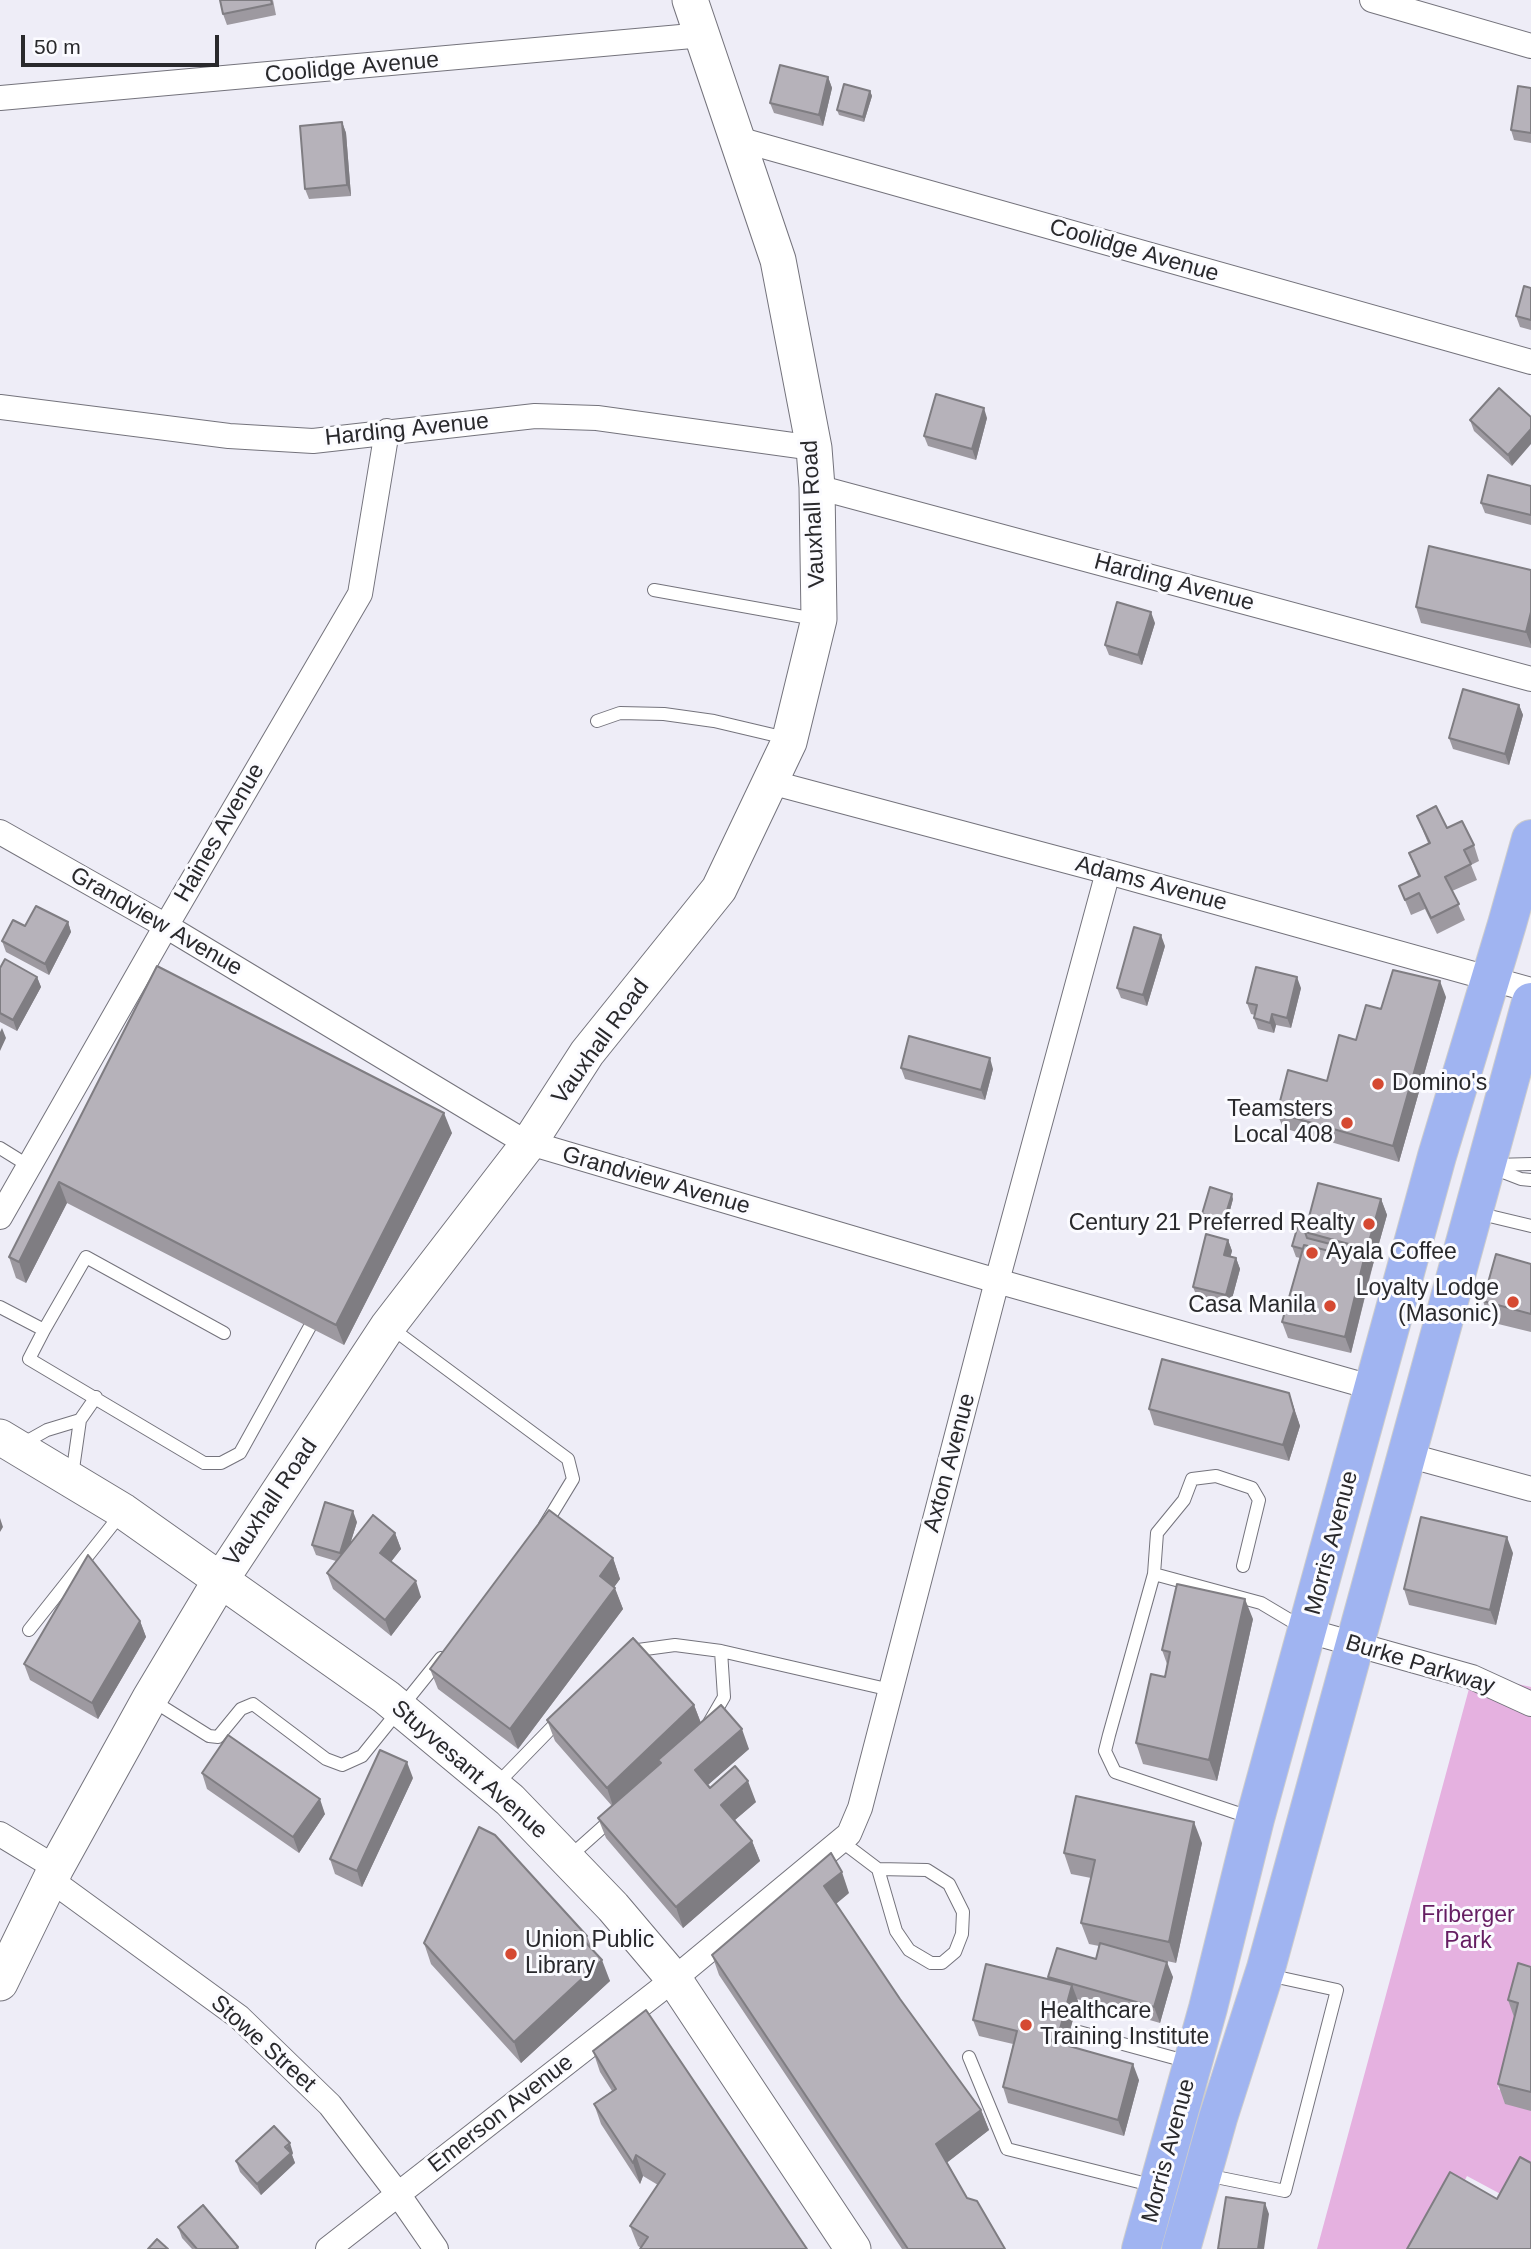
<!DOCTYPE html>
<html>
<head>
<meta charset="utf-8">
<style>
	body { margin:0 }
	#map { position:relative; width:1531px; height:2249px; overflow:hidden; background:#eeedf7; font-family:Arial,sans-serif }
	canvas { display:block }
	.scale { position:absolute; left:21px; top:35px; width:198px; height:32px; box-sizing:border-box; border:4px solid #29292c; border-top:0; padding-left:9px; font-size:21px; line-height:24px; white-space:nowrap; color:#29292c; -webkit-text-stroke:5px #fbfbff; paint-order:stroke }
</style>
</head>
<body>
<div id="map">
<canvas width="1531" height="2249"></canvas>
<div class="scale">50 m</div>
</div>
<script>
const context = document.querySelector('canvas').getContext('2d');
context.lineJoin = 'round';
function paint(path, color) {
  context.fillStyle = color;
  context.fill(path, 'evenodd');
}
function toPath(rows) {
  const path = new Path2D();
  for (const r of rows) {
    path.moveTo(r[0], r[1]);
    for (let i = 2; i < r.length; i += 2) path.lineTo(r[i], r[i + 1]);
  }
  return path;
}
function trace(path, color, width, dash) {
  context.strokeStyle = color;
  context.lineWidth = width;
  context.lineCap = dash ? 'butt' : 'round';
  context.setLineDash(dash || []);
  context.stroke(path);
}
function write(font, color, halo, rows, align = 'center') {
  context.font = font + ' Arial,sans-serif';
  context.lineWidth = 6;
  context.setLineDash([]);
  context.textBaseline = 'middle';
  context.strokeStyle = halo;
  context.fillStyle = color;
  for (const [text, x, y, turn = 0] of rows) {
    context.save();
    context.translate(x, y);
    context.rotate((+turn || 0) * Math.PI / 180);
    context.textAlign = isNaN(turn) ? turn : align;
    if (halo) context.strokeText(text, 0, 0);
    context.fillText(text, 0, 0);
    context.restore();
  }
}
const green = toPath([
	[1473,1674,1531,1687,1531,1980,1498,2089,1531,2103,1531,2164,1508,2198,1467,2176,1430,2249,1317,2249]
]);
const lane = toPath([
	[654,590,815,619],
	[597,721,620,713,664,714,714,721,786,738],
	[0,1148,29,1166],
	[1494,1165,1531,1164],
	[1490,1167,1521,1179,1531,1180],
	[1477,1213,1531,1226],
	[0,1307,44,1330,29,1359,204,1463,221,1463,240,1453,313,1321],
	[390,1327,568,1459,573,1479,545,1525],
	[44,1330,86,1257,224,1333],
	[22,1444,47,1430,80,1420],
	[72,1476,80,1420,96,1397],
	[1154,1574,1157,1533,1184,1500,1192,1479,1216,1476,1252,1488,1259,1500,1243,1566],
	[29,1630,121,1514],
	[631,1656,638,1650,675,1645,721,1651,891,1690],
	[150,1699,209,1736,218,1737,241,1709,253,1704,326,1759,342,1765,362,1756,441,1658],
	[709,1723,724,1697,721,1651],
	[497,1784,562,1717],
	[1252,1818,1115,1772,1105,1751,1109,1735,1154,1574,1261,1603,1303,1628],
	[841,1841,878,1869,896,1931,909,1950,931,1963,942,1963,955,1952,962,1934,963,1912,949,1884,927,1870,878,1869],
	[568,1858,614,1817],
	[1079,2032,1189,2062],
	[969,2057,1007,2149,1155,2186],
	[1206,2175,1285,2191,1337,1990,1268,1975]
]);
const street = toPath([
	[1372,0,1531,46],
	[0,98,703,35],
	[738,139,1531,362],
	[0,407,229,436,313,441,535,416,597,418,814,448],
	[817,487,1531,679],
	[770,782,1108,872,1531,990],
	[0,832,166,926,523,1141,997,1281,1374,1388],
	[0,1217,166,926,360,594,387,431],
	[1407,1455,1531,1489],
	[1308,1631,1472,1677,1531,1704],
	[0,1834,56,1868],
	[51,1880,239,2017,330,2105,398,2194,436,2249],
	[328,2249,674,1979,849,1834,860,1808,997,1281,1108,872]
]);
const secondary = toPath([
	[0,1437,123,1511,386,1697,510,1800,613,1907,674,1979,853,2249],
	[0,1983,56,1868,150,1698,220,1581,388,1326,529,1143,587,1053,719,889,789,742,819,619,817,487,814,448,778,260,690,0]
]);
const primary = toPath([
	[1141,2249,1208,2008,1255,1819,1437,1156,1507,924,1531,839],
	[1181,2249,1218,2118,1266,1968,1531,1002]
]);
const wall = toPath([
	[273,0,276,15,227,25,223,14],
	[828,77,832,88,823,126,774,113,770,103],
	[1531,88,1531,143,1514,140,1511,130],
	[870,91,872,96,864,122,839,115,837,110],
	[342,122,346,133,351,196,309,199,305,189],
	[1531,288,1531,330,1520,327,1516,316],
	[1499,388,1512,466,1474,431,1470,420],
	[987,418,976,460,928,446,924,436],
	[1531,486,1531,525,1485,513,1481,503],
	[1531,570,1531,648,1421,623,1416,607],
	[1155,623,1142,665,1109,655,1105,645],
	[1519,705,1523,715,1509,765,1453,749,1449,738],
	[1417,816,1447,828,1474,845,1479,861,1471,865,1477,880,1452,891,1465,920,1437,934,1425,909,1411,915,1399,886,1418,876,1409,853,1428,843],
	[68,922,71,932,49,975,6,952,2,941,25,926],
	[1165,946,1147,1006,1121,998,1117,988],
	[157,966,452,1133,344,1345,67,1203,26,1283,16,1278,9,1257],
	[0,968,37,977,41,987,17,1031,0,1022],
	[1301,988,1291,1028,1276,1025,1274,1033,1258,1029,1254,1018,1255,1015,1251,1014,1247,1003],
	[1446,997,1399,1162,1283,1128,1277,1113,1327,1081,1356,1040,1381,1009],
	[901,1068,993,1069,985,1100,905,1079],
	[1233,1199,1226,1225,1204,1219,1202,1214],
	[1381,1199,1387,1215,1373,1265,1351,1353,1288,1338,1282,1322,1300,1258,1296,1257,1292,1246,1307,1225],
	[1228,1240,1232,1251,1230,1257,1236,1258,1240,1269,1230,1306,1197,1297,1193,1287],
	[1531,1264,1531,1332,1490,1322,1483,1301],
	[1289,1393,1300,1426,1289,1461,1154,1425,1149,1409],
	[357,1522,350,1544,395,1533,401,1549,391,1562,421,1597,391,1636,333,1589,327,1573,336,1561,316,1555,312,1545],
	[1513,1553,1496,1625,1409,1605,1404,1589],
	[613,1558,620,1579,614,1587,623,1609,518,1749,438,1689,430,1669],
	[1253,1619,1217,1781,1143,1764,1136,1743,1165,1677,1167,1664,1162,1650],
	[140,1621,146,1637,98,1719,30,1680,24,1664],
	[694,1705,701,1723,749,1749,708,1785,710,1788,756,1802,735,1820,752,1841,760,1861,683,1928,606,1838,598,1818,612,1806,555,1741,547,1720],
	[202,1773,325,1814,299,1853,207,1789],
	[413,1778,362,1887,335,1874,330,1859],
	[479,1827,587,1936,592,1949,610,1981,521,2063,431,1964,424,1943],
	[1202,1843,1176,1963,1153,1958,1173,1977,1160,2023,1077,1999,1078,2001,1066,2045,1139,2080,1124,2136,1008,2103,1003,2087,1013,2044,979,2036,973,2020,1049,1980,1048,1977,1096,1959,1099,1946,1089,1944,1081,1923,1091,1878,1071,1874,1064,1853],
	[849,1893,836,1904,900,1999,981,2110,989,2130,947,2162,967,2198,1005,2249,902,2249,719,1975,712,1955],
	[1531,1967,1531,2111,1505,2104,1498,2084,1514,2017,1508,2000],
	[593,2051,807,2249,641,2248,638,2246,630,2226,658,2185,643,2176,640,2184,601,2124,594,2104,612,2091,600,2072],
	[293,2153,292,2155,295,2163,261,2195,240,2172,236,2161],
	[178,2227,238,2247,239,2249,192,2249,182,2238]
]);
const shadedWall = toPath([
	[828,77,832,88,823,126,819,115],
	[870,91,872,96,864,122,863,117],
	[342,122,346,133,351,196,347,185],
	[984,408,987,418,976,460,972,449],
	[1531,429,1531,444,1512,466,1508,455],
	[1151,612,1155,623,1142,665,1138,655],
	[1531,612,1531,645,1526,632],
	[1519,705,1523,715,1509,765,1505,754],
	[68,922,71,932,49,975,45,964],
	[1161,935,1165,946,1147,1006,1143,995],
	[37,977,41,987,17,1031,13,1020],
	[1297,977,1301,988,1291,1028,1287,1018],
	[1440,981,1446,997,1399,1162,1393,1146],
	[1272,1014,1276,1025,1274,1033,1270,1023],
	[2,1028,6,1038,0,1051,0,1032],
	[990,1058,993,1069,985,1100,981,1090],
	[444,1113,452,1133,344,1345,336,1325],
	[59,1182,67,1203,26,1283,19,1262],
	[1232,1194,1233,1199,1226,1225,1224,1220],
	[1381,1199,1387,1215,1370,1275,1366,1264,1369,1254,1367,1249],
	[1228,1240,1232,1251,1228,1266,1224,1255],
	[1236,1258,1240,1269,1230,1306,1226,1295],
	[1364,1259,1370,1275,1351,1353,1345,1337],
	[1289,1393,1300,1426,1289,1461,1283,1445],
	[353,1511,357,1522,344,1564,340,1553],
	[0,1518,3,1527,0,1532],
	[395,1533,401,1549,386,1568,380,1553],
	[1507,1537,1513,1553,1496,1625,1490,1610],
	[613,1558,620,1579,607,1597,600,1576],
	[416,1581,421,1597,391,1636,385,1620],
	[615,1588,623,1609,518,1749,510,1729],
	[1245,1599,1253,1619,1217,1781,1209,1760],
	[140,1621,146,1637,98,1719,92,1703],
	[694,1705,702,1726,658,1760,660,1765,614,1809,607,1788],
	[742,1729,749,1749,702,1790,695,1770],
	[407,1762,413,1778,362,1887,357,1871],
	[748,1781,756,1802,729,1825,721,1805],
	[320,1799,325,1814,299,1853,293,1837],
	[1194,1822,1202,1843,1176,1963,1169,1942],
	[752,1841,760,1861,683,1928,676,1907],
	[842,1872,849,1893,832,1907,824,1886],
	[602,1960,610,1981,521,2063,514,2042],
	[1167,1962,1173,1977,1160,2023,1154,2007],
	[1072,1985,1078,2001,1063,2056,1057,2040],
	[1133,2064,1139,2080,1124,2136,1118,2120],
	[981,2110,989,2130,944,2165,936,2144],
	[290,2143,293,2153,292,2155,295,2163,261,2195,257,2184],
	[636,2155,643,2176,640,2184,633,2163],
	[1265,2203,1269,2214,1264,2249,1258,2249]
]);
const building = toPath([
	[220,0,271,0,272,4,223,14,220,0],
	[780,65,828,77,819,115,770,103,780,65],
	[844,84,870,91,863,117,837,110,844,84],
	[1518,86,1531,88,1531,133,1511,130,1518,86],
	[342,122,347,185,305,189,300,126,342,122],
	[1524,286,1531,288,1531,320,1516,316,1524,286],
	[1499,388,1531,417,1531,429,1508,455,1470,420,1499,388],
	[936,394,984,408,972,449,924,436,936,394],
	[1488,475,1531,486,1531,515,1481,503,1488,475],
	[1429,546,1531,570,1531,612,1526,632,1416,607,1429,546],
	[1117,602,1151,612,1138,655,1105,645,1117,602],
	[1463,689,1519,705,1505,754,1449,738,1463,689],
	[1436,806,1447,828,1462,821,1474,845,1464,850,1471,864,1445,877,1459,904,1431,918,1419,893,1405,900,1399,886,1420,876,1409,853,1430,843,1417,816,1436,806],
	[36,906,68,922,45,964,2,941,13,920,25,926,36,906],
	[1134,927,1161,935,1143,995,1117,988,1134,927],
	[5,959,37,977,13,1020,0,1013,0,968,5,959],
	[157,966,444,1113,336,1325,59,1182,19,1262,9,1257,157,966],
	[1256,967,1297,977,1287,1018,1272,1014,1270,1023,1254,1018,1257,1005,1247,1003,1256,967],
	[1393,970,1440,981,1393,1146,1277,1113,1288,1070,1327,1081,1339,1035,1356,1040,1366,1005,1381,1009,1393,970],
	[909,1036,990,1058,981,1090,901,1068,909,1036],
	[1318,1183,1381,1199,1367,1249,1305,1232,1318,1183],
	[1210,1187,1232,1194,1224,1220,1202,1214,1210,1187],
	[1299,1222,1307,1224,1305,1232,1307,1238,1369,1254,1366,1264,1364,1259,1304,1245,1303,1249,1292,1246,1299,1222],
	[1206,1234,1228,1240,1224,1255,1236,1258,1226,1295,1193,1287,1206,1234],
	[1304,1245,1364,1259,1345,1337,1282,1322,1304,1245],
	[1496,1254,1531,1264,1531,1314,1483,1301,1496,1254],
	[1162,1359,1289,1393,1294,1411,1283,1445,1149,1409,1162,1359],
	[325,1502,353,1511,340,1553,312,1545,325,1502],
	[549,1510,613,1558,600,1576,615,1588,510,1729,430,1669,549,1510],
	[373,1515,395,1533,380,1553,416,1581,385,1620,327,1573,373,1515],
	[1421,1517,1507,1537,1490,1610,1404,1589,1421,1517],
	[88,1555,140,1621,92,1703,24,1664,88,1555],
	[1177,1584,1245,1599,1209,1760,1136,1743,1151,1674,1165,1677,1170,1652,1162,1650,1177,1584],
	[633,1638,694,1705,607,1788,547,1720,633,1638],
	[721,1705,742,1729,695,1770,710,1788,735,1766,748,1781,721,1805,752,1841,676,1907,598,1818,661,1763,658,1760,721,1705],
	[228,1735,320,1799,293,1837,202,1773,228,1735],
	[380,1750,407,1762,357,1871,330,1859,380,1750],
	[1076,1796,1194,1822,1169,1942,1081,1923,1095,1860,1064,1853,1076,1796],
	[479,1827,495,1835,587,1936,575,1931,602,1960,514,2042,424,1943,479,1827],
	[831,1853,842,1872,824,1886,900,1999,981,2110,936,2144,967,2198,977,2201,1005,2249,908,2249,712,1955,831,1853],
	[1100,1943,1167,1962,1154,2007,1048,1977,1057,1948,1096,1959,1100,1943],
	[1518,1963,1531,1967,1531,2092,1498,2084,1518,2003,1508,2000,1518,1963],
	[986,1964,1072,1985,1057,2040,1044,2039,1133,2064,1118,2120,1003,2087,1017,2031,973,2020,986,1964],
	[646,2010,807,2249,640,2249,648,2237,630,2226,665,2174,636,2155,633,2163,594,2104,616,2089,593,2051,646,2010],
	[274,2126,290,2143,285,2147,291,2153,257,2184,236,2161,274,2126],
	[1520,2157,1531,2163,1531,2249,1407,2249,1450,2172,1497,2199,1520,2157],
	[1226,2197,1265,2203,1258,2249,1218,2249,1226,2197],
	[203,2205,238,2247,236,2249,197,2249,178,2227,203,2205],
	[157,2239,168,2249,148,2249,157,2239]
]);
const markers = [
	[1378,1084,7,"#d54932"],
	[1347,1123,7,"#d54932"],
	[1369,1224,7,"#d54932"],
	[1312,1253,7,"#d54932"],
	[1513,1302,7,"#d54932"],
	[1330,1306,7,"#d54932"],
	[511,1954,7,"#d54932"],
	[1026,2025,7,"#d54932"]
];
const streetNames = [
	["Coolidge Avenue",352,68,-5],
	["Coolidge Avenue",1134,251,16],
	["Harding Avenue",407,430,-6],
	["Vauxhall Road",814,514,-93],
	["Harding Avenue",1174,583,15],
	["Haines Avenue",220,833,-60],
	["Adams Avenue",1151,884,15],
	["Grandview Avenue",156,922,30],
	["Vauxhall Road",601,1042,-54],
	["Grandview Avenue",656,1181,16],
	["Axton Avenue",950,1463,-75],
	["Vauxhall Road",271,1503,-56],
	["Morris Avenue",1332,1543,-75],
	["Burke Parkway",1420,1665,17],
	["Stuyvesant Avenue",469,1770,41],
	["Stowe Street",263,2044,42],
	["Emerson Avenue",501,2114,-38],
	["Morris Avenue",1169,2151,-75]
];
const poiNames = [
	["Domino's",1392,1084],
	["Teamsters",1333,1110,"right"],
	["Local 408",1333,1136,"right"],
	["Century 21 Preferred Realty",1355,1224,"right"],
	["Ayala Coffee",1326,1253],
	["Loyalty Lodge",1499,1289,"right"],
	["(Masonic)",1499,1315,"right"],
	["Casa Manila",1316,1306,"right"],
	["Union Public",525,1941],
	["Library",525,1967],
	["Healthcare",1040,2012],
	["Training Institute",1040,2038]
];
const parkNames = [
	["Friberger",1468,1916],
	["Park",1468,1942]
];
paint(green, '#e5b1e0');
trace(lane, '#74737c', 14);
trace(street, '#74737c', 26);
trace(secondary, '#74737c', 37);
trace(primary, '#ccc', 40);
trace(lane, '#fff', 12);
trace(street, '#fff', 24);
trace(secondary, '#fff', 35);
trace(primary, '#a0b4f1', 38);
paint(wall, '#9d99a0');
paint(shadedWall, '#7f7d82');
paint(building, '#b6b2ba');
trace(building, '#7f7d82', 2);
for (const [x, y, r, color] of markers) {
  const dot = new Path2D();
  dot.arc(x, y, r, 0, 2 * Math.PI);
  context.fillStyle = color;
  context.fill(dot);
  trace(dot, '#fbfbff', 2.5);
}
write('23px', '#29292c', '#fbfbff', streetNames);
write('23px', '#29292c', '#fbfbff', poiNames, 'left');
write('23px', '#651d62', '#fbfbff', parkNames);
</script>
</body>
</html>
